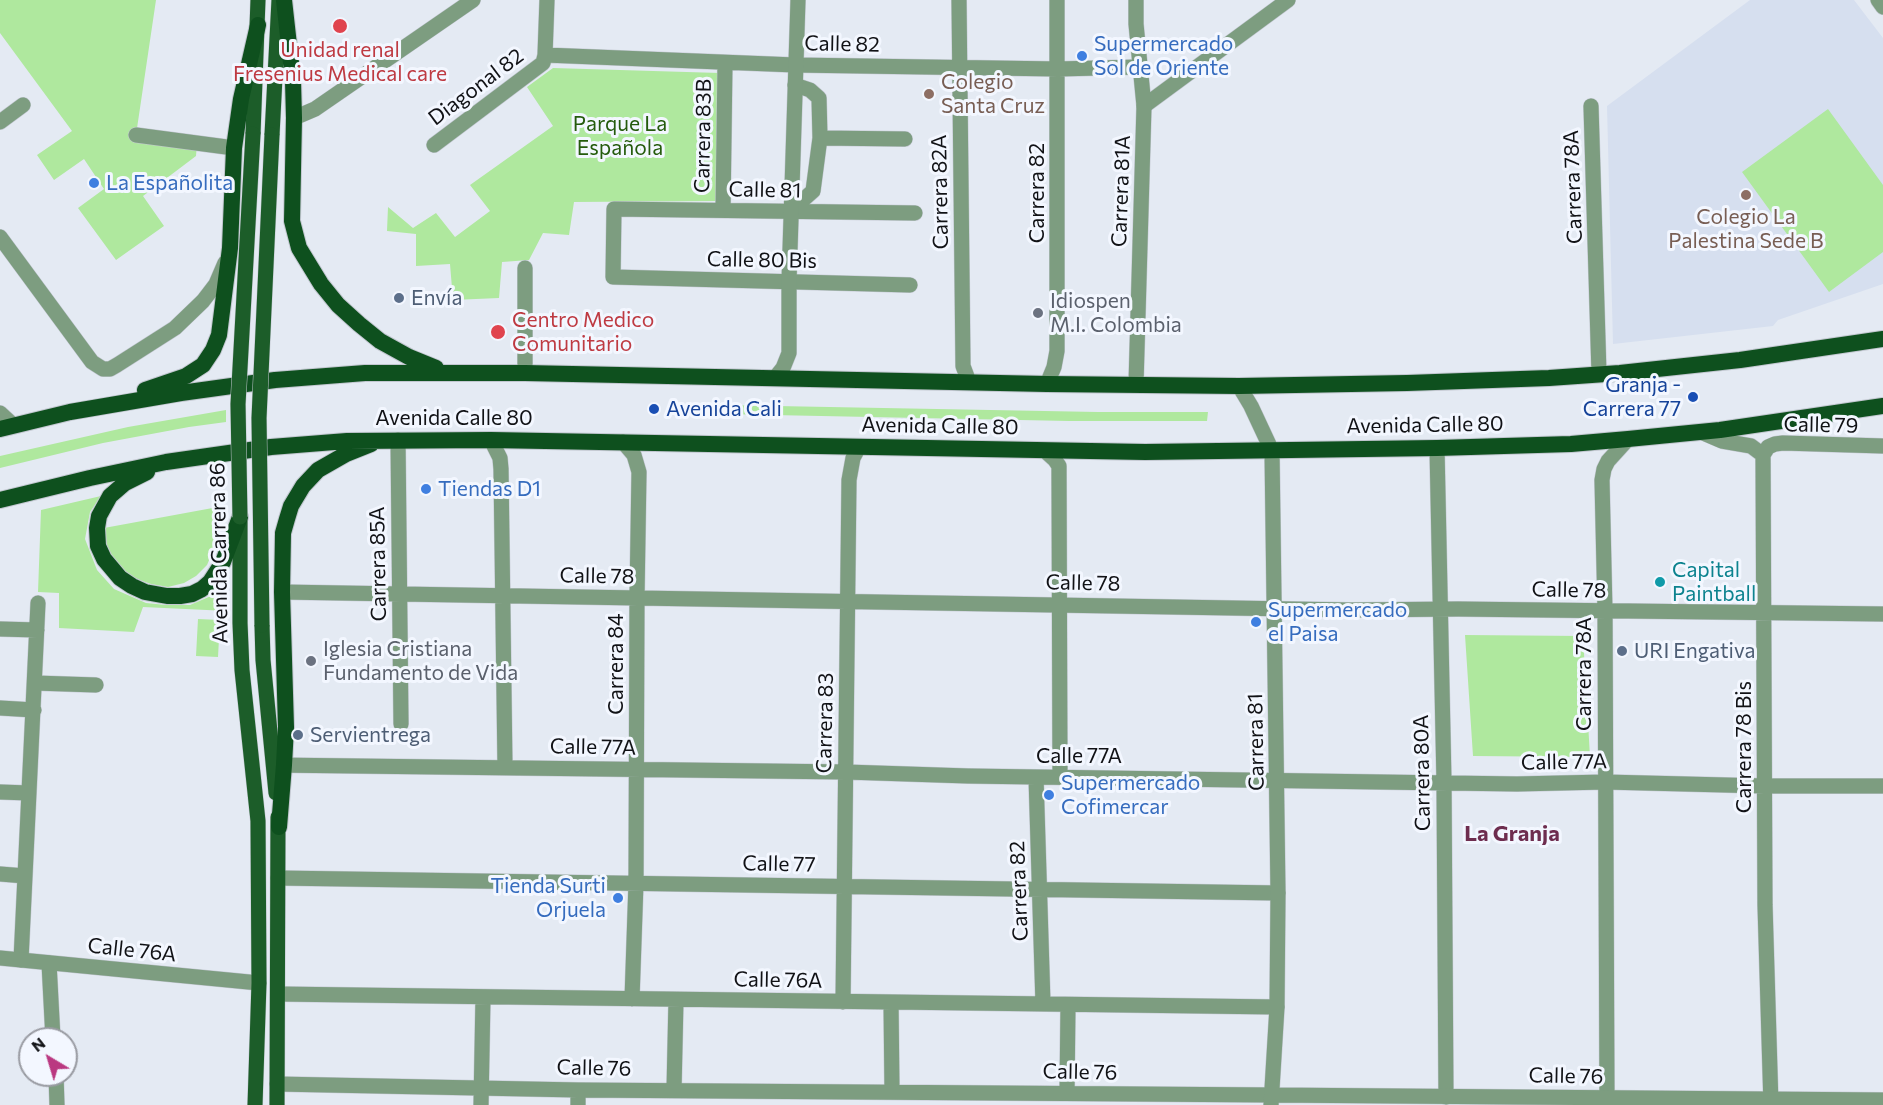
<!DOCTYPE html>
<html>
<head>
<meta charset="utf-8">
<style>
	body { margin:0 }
	#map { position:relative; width:1883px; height:1105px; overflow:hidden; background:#e4eaf3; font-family:Commissioner,sans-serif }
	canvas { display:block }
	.north { position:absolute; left:18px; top:1027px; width:60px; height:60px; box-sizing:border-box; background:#f3f7ff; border:2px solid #999ba2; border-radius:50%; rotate:322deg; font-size:16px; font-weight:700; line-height:24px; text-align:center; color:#111216 }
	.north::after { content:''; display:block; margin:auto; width:21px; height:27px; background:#ba3881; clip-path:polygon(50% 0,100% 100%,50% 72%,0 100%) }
</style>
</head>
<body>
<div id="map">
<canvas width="1883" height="1105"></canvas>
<div class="north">N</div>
</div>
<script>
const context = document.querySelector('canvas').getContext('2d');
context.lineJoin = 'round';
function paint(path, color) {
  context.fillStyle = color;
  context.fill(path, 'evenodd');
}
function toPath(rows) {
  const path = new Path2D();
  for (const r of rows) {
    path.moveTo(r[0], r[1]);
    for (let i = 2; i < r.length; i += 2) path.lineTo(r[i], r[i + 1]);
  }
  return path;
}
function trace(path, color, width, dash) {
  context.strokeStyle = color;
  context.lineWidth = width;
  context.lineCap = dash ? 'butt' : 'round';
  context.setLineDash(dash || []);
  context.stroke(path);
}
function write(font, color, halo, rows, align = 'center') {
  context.font = font + ' Commissioner,sans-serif';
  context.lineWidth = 6;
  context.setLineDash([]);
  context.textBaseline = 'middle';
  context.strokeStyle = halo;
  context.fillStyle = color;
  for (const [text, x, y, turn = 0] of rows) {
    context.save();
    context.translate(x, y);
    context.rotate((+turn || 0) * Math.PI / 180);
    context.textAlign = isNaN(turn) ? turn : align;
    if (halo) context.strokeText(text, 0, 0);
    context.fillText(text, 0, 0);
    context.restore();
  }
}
const built = toPath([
	[1750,0,1854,0,1883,38,1883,284,1778,320,1773,326,1613,344,1607,106]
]);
const green = toPath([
	[0,0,156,0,136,135,197,143,196,156,143,196,164,226,116,260,78,208,104,189,84,159,54,180,37,155,72,131,0,33],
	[553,68,720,73,716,201,574,202,569,235,543,233,529,260,502,262,499,298,453,300,450,264,416,266,416,234,387,231,388,207,413,228,436,213,455,237,490,211,470,185,553,126,527,87],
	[1828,109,1883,185,1883,252,1829,292,1742,172],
	[722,405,1098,412,1208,412,1207,421,1069,421,722,414],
	[226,410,226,422,189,427,103,443,0,468,0,456,128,427],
	[101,496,90,512,85,539,97,570,114,589,146,603,166,605,190,605,211,596,227,578,228,611,143,607,134,632,59,628,59,593,38,592,41,510],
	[218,507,220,520,215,546,207,565,196,576,184,583,168,587,151,584,134,578,120,570,103,542,104,528],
	[198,619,220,620,218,657,196,656],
	[1465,635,1583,636,1590,757,1473,756]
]);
const minor = toPath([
	[959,0,963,366,969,382],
	[1878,0,1883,7],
	[545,55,795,65,1058,69,1139,67],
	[1144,106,1288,0],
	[1591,106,1599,374],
	[294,118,315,109,473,0],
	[0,122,23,105],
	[136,135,234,148],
	[820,138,905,139],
	[434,145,543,63,545,55,547,0],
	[792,200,804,199,813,191,820,138,819,98,810,90,795,85],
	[723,210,725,63],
	[0,237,92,362,103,369,110,369,117,365,175,328,203,301,216,284,225,263],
	[910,285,613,277,614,209,915,213],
	[525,373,525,268],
	[1047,384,1054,367,1057,351,1057,0],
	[1701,432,1722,441,1751,446,1763,455,1765,905,1771,1105],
	[398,440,401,724],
	[491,440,500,458,501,469,505,767],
	[623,442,634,455,639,472,637,597,636,883,632,999],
	[1437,448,1444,782,1446,1097],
	[1045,451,1055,460,1059,466,1059,472,1060,776],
	[1763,455,1768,447,1775,444,1783,443,1883,446],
	[282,592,1351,610,1458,609,1883,614],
	[0,629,37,630],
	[35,683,96,685],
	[0,708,34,710],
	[274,765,846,772,968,776,1517,784,1605,782,1765,786,1883,786],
	[1036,777,1043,1004],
	[0,792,29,793],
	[0,874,25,876],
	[278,878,1278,893],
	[21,960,38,603],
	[49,963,53,1039],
	[278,994,1277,1007],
	[843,1002,849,480,853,458,859,447],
	[891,1002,892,1091],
	[56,1075,57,1105],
	[277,1084,578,1090,1272,1095],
	[674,1090,676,1000],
	[1067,1093,1068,1005],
	[1607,1098,1605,611,1602,480,1604,469,1608,461,1628,439],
	[481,1105,483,997],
	[578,1105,578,1090]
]);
const tertiary = toPath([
	[1136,0,1136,24,1144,106,1136,384],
	[775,378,783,368,789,353,789,281,798,0],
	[1239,386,1251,406,1272,451,1278,893,1277,1007,1271,1105],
	[0,413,13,425],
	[0,958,259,983],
	[1272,1095,1883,1100]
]);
const primary = toPath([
	[253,134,258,0],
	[272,135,279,0],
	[240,521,240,623,242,670,258,821,259,983,255,1105],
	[262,625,263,660,276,793],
	[277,1105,278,817]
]);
const trunk = toPath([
	[284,0,293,81,294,118,292,221,299,248,321,284,338,305,359,324,380,341,409,357,436,368],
	[145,390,186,376,203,365,213,350,219,335,230,248,234,148,241,99,258,25],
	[0,429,70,412,181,393,275,380,365,373,525,373,1047,384,1239,386,1407,383,1549,378,1620,373,1740,360,1883,339],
	[147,472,125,483,110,496,99,516,97,528,98,546,104,559,120,578,132,586,145,592,167,596,180,596,192,594,202,589,210,582,223,562,240,517],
	[0,500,90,478,166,462,271,447,347,441,491,440,1145,452,1437,448,1571,444,1628,439,1720,430,1883,406],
	[279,827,284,765,286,727,282,592,283,533,287,519,291,506,303,486,318,470,346,454,371,444]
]);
const primaryBridge = toPath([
	[240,517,238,404,253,134],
	[262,625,259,418,272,135]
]);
const markers = [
	[340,26,8,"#e0444e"],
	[1082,56,6,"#3f7fe0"],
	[929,94,6,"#8d6e63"],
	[94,183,6,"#3f7fe0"],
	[1746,195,6,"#8d6e63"],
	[399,298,6,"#5c6f8a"],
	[1038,313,6,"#6b7280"],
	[498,332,8,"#e0444e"],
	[1693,397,6,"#1a4fb4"],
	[654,409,6,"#1a4fb4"],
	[426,489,6,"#3f7fe0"],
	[1660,582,6,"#0f9aa8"],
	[1256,622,6,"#3f7fe0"],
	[1622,651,6,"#5c6f8a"],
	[311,661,6,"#6b7280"],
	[298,735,6,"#5c6f8a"],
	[1049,795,6,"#3f7fe0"],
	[618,898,6,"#3f7fe0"]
];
const streetNames = [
	["Calle 82",842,44,1],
	["Diagonal 82",476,87,-37],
	["Carrera 83B",703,136,-89],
	["Carrera 78A",1573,187,-92],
	["Calle 81",765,190,1],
	["Carrera 81A",1121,191,-88],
	["Carrera 82A",940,192,-91],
	["Carrera 82",1037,193,-90],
	["Calle 80 Bis",762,260,1],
	["Avenida Calle 80",454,418],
	["Avenida Calle 80",1425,425,-1],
	["Calle 79",1821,425,1],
	["Avenida Calle 80",940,426,1],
	["Avenida Carrera 86",219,553,-91],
	["Carrera 85A",378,564,-91],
	["Calle 78",597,576,1],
	["Calle 78",1083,583,1],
	["Calle 78",1569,590,1],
	["Carrera 84",616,664,-90],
	["Carrera 78A",1584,674,-90],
	["Carrera 83",825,723,-89],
	["Carrera 81",1256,742,-91],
	["Calle 77A",593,747,1],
	["Carrera 78 Bis",1744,747,-90],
	["Calle 77A",1079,756],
	["Calle 77A",1564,762,-1],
	["Carrera 80A",1422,773,-91],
	["Calle 77",779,864,1],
	["Carrera 82",1019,891,-92],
	["Calle 76A",132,950,6],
	["Calle 76A",778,980,1],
	["Calle 76",594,1068,1],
	["Calle 76",1080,1072,1],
	["Calle 76",1566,1076,1]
];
const shopNames = [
	["Supermercado",1094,44],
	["Sol de Oriente",1094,68],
	["La Españolita",106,183],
	["Tiendas D1",438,489],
	["Supermercado",1268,610],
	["el Paisa",1268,634],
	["Supermercado",1061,783],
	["Cofimercar",1061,807],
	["Tienda Surti",606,886,"right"],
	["Orjuela",606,910,"right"]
];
const healthNames = [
	["Unidad renal",340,50],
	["Fresenius Medical care",340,74],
	["Centro Medico",512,320,"left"],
	["Comunitario",512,344,"left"]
];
const educationNames = [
	["Colegio",941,82],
	["Santa Cruz",941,106],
	["Colegio La",1746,217,"center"],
	["Palestina Sede B",1746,241,"center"]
];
const parkNames = [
	["Parque La",620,124],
	["Española",620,148]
];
const serviceNames = [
	["Envía",411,298],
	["URI Engativa",1634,651],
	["Servientrega",310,735]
];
const worshipNames = [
	["Idiospen",1050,301],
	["M.I. Colombia",1050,325],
	["Iglesia Cristiana",323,649],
	["Fundamento de Vida",323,673]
];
const transitNames = [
	["Granja -",1681,385],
	["Carrera 77",1681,409],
	["Avenida Cali",666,409,"left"]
];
const cultureNames = [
	["Capital",1672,570],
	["Paintball",1672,594]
];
const neighbourhoodNames = [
	["La Granja",1512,834]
];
paint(built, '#d6dfef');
paint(green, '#afe89e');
trace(minor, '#c2c7d0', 16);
trace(tertiary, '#c2c7d0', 16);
trace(primary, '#c2c7d0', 16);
trace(trunk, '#c2c7d0', 18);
trace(minor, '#7d9d80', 15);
trace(tertiary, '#7d9d80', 15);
trace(primary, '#1c5d29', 15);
trace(trunk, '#0e501e', 16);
trace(primaryBridge, '#c2c7d0', 16, []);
trace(primaryBridge, '#1c5d29', 15);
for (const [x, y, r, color] of markers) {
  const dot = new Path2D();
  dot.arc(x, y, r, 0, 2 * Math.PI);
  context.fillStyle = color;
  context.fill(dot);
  trace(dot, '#f3f7ff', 2);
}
write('21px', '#111216', '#f3f7ff', streetNames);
write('21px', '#366cbe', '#f3f7ff', shopNames, 'left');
write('21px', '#be3a42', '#f3f7ff', healthNames);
write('21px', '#785e54', '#f3f7ff', educationNames, 'left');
write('21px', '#245b0c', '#f3f7ff', parkNames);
write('21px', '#4e5e75', '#f3f7ff', serviceNames, 'left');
write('21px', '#5b616d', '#f3f7ff', worshipNames, 'left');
write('21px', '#164399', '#f3f7ff', transitNames, 'right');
write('21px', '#0d838f', '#f3f7ff', cultureNames, 'left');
write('bold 22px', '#6e2d4f', '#f3f7ff', neighbourhoodNames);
</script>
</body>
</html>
